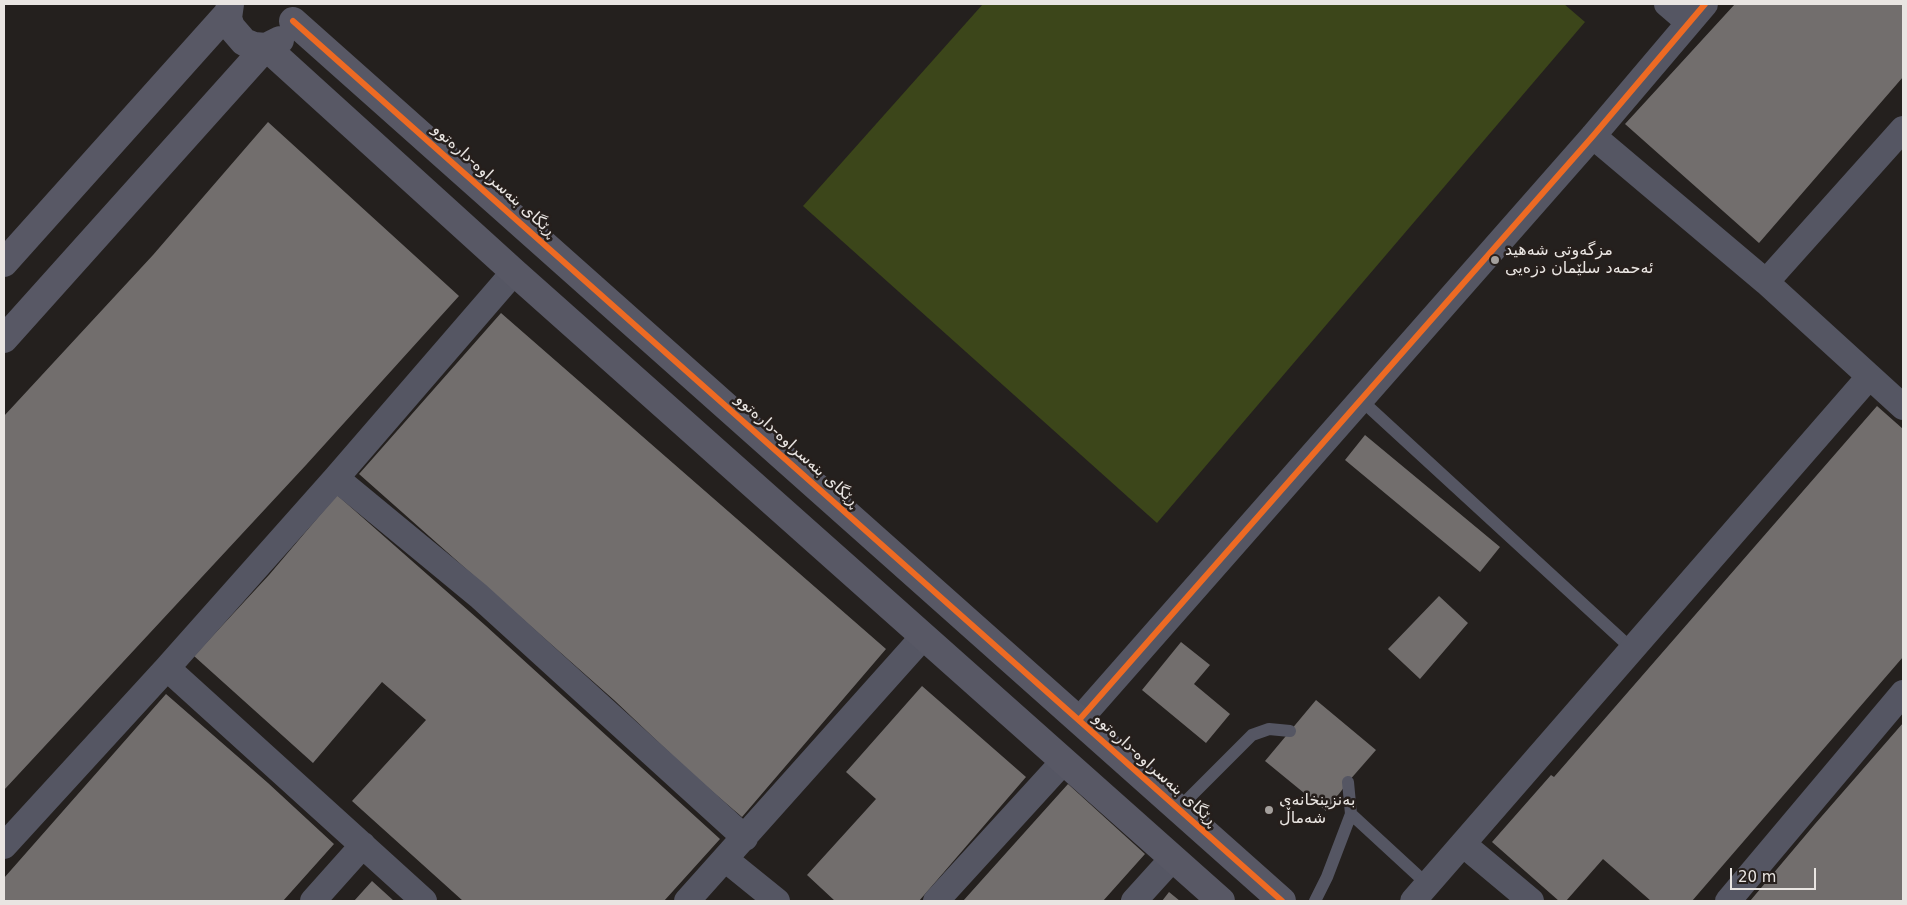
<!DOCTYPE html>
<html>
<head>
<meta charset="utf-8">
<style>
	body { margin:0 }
	#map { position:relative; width:1907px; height:905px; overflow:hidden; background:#24201e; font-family:"DejaVu Sans",sans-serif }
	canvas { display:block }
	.frame { position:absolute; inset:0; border:5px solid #e9e5e2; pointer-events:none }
	.scale { position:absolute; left:1730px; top:868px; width:86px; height:22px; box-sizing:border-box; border:2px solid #e9e5e2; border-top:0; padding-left:6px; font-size:15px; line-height:18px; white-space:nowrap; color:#e9e5e2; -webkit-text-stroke:4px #261f1c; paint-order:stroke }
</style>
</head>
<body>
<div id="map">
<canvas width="1907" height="905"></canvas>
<div class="frame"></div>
<div class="scale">20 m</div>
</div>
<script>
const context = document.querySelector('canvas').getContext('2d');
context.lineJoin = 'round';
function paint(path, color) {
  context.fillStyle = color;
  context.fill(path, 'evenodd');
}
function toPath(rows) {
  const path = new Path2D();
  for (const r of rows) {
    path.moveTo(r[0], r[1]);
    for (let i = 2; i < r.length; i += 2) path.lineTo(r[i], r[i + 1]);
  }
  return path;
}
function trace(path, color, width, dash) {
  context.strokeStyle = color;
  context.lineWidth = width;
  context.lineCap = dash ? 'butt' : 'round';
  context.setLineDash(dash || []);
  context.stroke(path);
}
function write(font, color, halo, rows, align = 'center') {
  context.font = font + ' "DejaVu Sans",Vazirmatn,sans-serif';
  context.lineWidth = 5;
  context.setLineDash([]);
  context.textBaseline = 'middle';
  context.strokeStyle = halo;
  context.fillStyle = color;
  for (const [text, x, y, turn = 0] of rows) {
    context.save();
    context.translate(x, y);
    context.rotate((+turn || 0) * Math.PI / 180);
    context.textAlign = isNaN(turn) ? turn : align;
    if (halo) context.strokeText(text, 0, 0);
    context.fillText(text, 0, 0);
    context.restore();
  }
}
const green = toPath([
	[983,4,1564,4,1585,22,1157,523,803,206]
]);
const building = toPath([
	[1735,4,1903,4,1903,77,1759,243,1625,124],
	[268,122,459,296,306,465,4,790,4,416,153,255],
	[501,313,886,649,742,817,692,774,614,700,359,474],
	[1877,406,1903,429,1903,657,1692,901,1651,901,1603,859,1566,901,1559,901,1492,842,1551,775,1554,777],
	[1365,435,1500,547,1480,572,1345,460],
	[337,495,486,626,720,839,664,901,463,901,352,801,426,720,382,682,313,763,194,656,269,575],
	[1439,596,1468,623,1420,679,1388,649],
	[1181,642,1210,665,1194,684,1230,714,1206,743,1142,690],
	[922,686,1026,777,919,901,835,901,807,875,876,799,846,772],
	[166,694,268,783,334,844,283,901,4,901,4,878],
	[1316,700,1376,750,1348,782,1326,811,1265,761],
	[1903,723,1903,901,1750,901,1815,824],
	[1068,784,1145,854,1103,901,963,901],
	[372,881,394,901,354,901],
	[1169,892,1180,901,1162,901]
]);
const lane = toPath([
	[1361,400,1632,649],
	[1178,809,1252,735,1269,729,1290,731],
	[1351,814,1427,884],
	[1315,901,1327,877,1351,814,1348,782]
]);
const street = toPath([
	[1667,4,1688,22],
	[1593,136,1766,282,1903,407],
	[1766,282,1903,129],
	[336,478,479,596,745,838],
	[167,668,424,901],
	[1079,720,1593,136,1705,4],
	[1463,844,1531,901],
	[4,846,167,668,336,478,514,272],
	[725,859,777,901],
	[313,901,363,845],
	[687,901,923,637],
	[936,901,1063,762],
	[1134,901,1173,858],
	[1413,901,1869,377],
	[1728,901,1903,693]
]);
const secondary = toPath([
	[230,4,228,18,231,27,244,42,254,46,266,47,280,40],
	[293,21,1282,901],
	[266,47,514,272,1221,901],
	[4,263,228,13],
	[4,339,266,47]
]);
const cycleway = toPath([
	[293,21,1282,901],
	[1079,720,1593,136,1705,4]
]);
const markers = [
	[1495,260,5,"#a4a09d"],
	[1269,810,5,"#a4a09d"]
];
const streetNames = [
	["ڕێگای بنەسراوە-دارەتوو",494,181,42],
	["ڕێگای بنەسراوە-دارەتوو",797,451,42],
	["ڕێگای بنەسراوە-دارەتوو",1155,770,42]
];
const poiNames = [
	["مزگەوتی شەهید",1505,251],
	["ئەحمەد سلێمان دزەیی",1505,269],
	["بەنزینخانەی",1279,801],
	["شەماڵ",1279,819]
];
paint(green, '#3c461a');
paint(building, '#726e6d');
trace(lane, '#555663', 12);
trace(street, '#555663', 26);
trace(secondary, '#585865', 28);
trace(cycleway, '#ed6a23', 6);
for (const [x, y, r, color] of markers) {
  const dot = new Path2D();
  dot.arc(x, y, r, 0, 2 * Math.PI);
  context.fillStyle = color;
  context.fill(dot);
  trace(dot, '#261f1c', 2);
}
write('16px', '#e9e5e2', '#261f1c', streetNames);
write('16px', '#e9e5e2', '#261f1c', poiNames, 'left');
</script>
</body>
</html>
